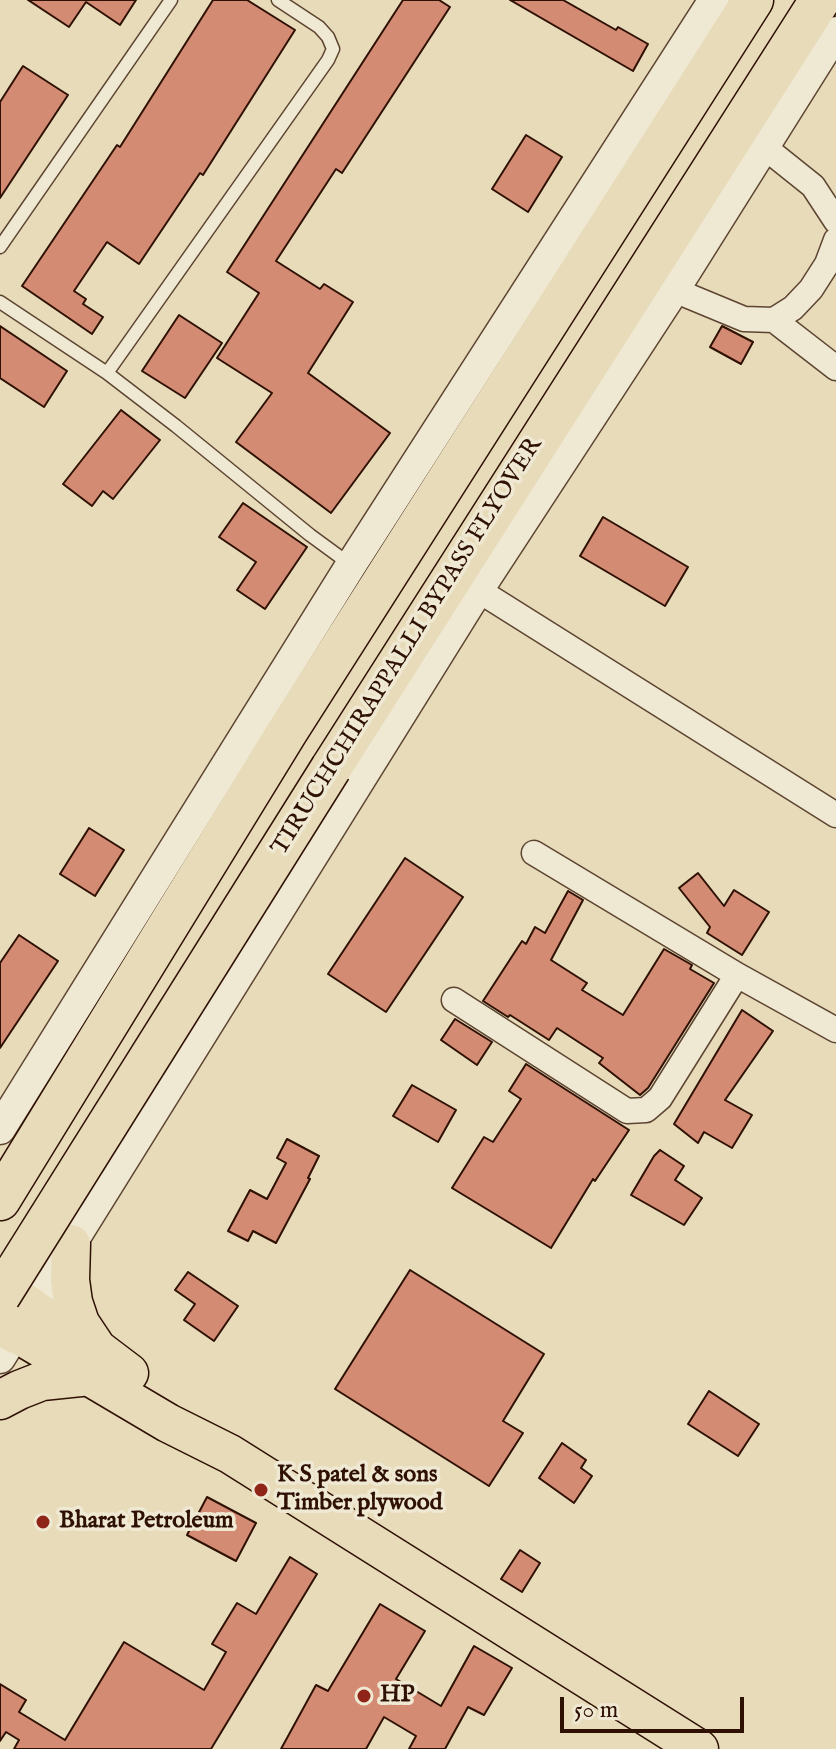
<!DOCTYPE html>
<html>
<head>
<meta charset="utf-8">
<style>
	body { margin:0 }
	#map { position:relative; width:836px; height:1749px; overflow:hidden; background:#e7dbba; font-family:"IM FELL English",serif }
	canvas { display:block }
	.scale { position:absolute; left:560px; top:1697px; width:184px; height:36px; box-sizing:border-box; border:4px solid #2f1103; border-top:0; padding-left:10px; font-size:24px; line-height:28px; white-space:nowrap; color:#2f1103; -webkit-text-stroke:6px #efe8d2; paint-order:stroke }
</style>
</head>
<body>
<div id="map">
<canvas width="836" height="1749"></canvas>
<div class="scale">50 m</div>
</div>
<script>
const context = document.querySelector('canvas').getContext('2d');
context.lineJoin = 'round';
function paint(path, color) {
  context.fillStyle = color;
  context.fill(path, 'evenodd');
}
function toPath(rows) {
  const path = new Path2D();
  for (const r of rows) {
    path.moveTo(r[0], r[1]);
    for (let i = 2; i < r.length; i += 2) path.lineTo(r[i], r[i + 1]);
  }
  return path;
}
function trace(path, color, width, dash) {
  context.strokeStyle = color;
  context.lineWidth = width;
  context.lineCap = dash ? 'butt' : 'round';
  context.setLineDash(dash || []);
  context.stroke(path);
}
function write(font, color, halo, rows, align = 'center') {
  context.font = font + ' "IM FELL English",serif';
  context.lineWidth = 7;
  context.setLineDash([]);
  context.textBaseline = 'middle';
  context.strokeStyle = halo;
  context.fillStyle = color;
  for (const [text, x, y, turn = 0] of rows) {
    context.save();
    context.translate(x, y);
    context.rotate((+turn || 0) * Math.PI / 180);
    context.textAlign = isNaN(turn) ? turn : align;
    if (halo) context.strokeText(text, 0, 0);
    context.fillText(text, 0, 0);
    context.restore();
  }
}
const building = toPath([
	[28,0,136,0,120,25,86,2,69,27,28,0],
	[213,0,247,0,295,30,203,175,200,173,139,264,107,242,74,291,86,299,83,304,103,317,92,334,22,286,117,145,120,147,213,0],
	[403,0,439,0,450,7,342,173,336,169,276,261,320,289,324,284,353,302,308,373,390,433,331,513,236,442,272,393,217,358,259,293,227,272,403,0],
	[510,0,563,0,616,30,618,27,648,44,633,71,510,0],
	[23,66,68,95,0,198,0,102,23,66],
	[526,135,562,157,528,212,492,189,526,135],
	[179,315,222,343,185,398,142,371,179,315],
	[0,326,67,371,44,407,0,378,0,326],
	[722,326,753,342,741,364,710,347,722,326],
	[121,410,160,440,113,499,103,491,92,506,63,484,121,410],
	[243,503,307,547,265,609,237,590,256,562,219,537,243,503],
	[603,517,688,567,665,606,580,556,603,517],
	[89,828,124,850,95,896,60,874,89,828],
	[405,858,463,897,386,1012,328,974,405,858],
	[698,873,724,906,734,890,769,912,742,955,707,933,710,927,679,888,698,873],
	[568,891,583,900,551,960,587,983,582,990,623,1015,664,949,692,965,690,969,714,983,648,1088,640,1095,599,1063,603,1058,557,1028,549,1040,510,1015,508,1017,483,1001,522,941,526,944,535,927,545,933,568,891],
	[19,935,58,961,0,1048,0,963,19,935],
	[742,1010,773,1031,725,1100,752,1115,732,1148,704,1132,698,1143,674,1124,742,1010],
	[455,1019,492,1042,477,1065,441,1040,455,1019],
	[526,1064,629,1130,595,1181,593,1179,551,1248,452,1188,484,1137,493,1142,521,1099,509,1091,526,1064],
	[412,1085,456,1110,438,1142,393,1116,412,1085],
	[287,1139,319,1156,308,1178,310,1179,276,1243,253,1231,248,1241,228,1231,250,1190,267,1199,286,1163,277,1158,287,1139],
	[660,1150,684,1166,675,1180,702,1198,684,1225,631,1195,654,1156,660,1150],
	[410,1270,544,1354,503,1421,523,1433,489,1486,335,1389,410,1270],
	[188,1272,238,1306,214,1341,184,1320,195,1304,175,1290,188,1272],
	[709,1391,759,1424,738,1456,688,1424,709,1391],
	[562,1443,586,1460,581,1468,592,1476,574,1503,539,1478,562,1443],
	[207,1497,256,1523,236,1561,187,1535,207,1497],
	[520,1550,540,1563,522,1592,501,1579,520,1550],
	[290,1557,317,1574,211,1749,14,1749,19,1740,6,1732,0,1741,0,1684,26,1700,19,1712,65,1740,124,1642,204,1690,226,1652,212,1644,237,1603,256,1614,290,1557],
	[380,1604,425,1631,396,1679,441,1706,474,1646,512,1668,484,1715,468,1707,445,1749,409,1749,416,1736,384,1717,366,1749,281,1749,316,1685,328,1691,380,1604]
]);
const service = toPath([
	[0,247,171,0],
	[0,302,107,373,176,426,310,535,351,565],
	[107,373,328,60,333,49,328,37,319,27,278,0]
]);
const minor = toPath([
	[763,146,813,186,836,221],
	[674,290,744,319,774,320,793,308,811,289,827,264,836,240],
	[774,320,836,368],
	[478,590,836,815],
	[534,853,737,975,836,1030],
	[454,1000,627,1111,646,1110,660,1098,737,975]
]);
const tertiary = toPath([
	[0,1129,351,565,714,0],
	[0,1358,478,590,674,290,836,32]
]);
const primary = toPath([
	[71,1244,70,1280,73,1302,80,1323,96,1347],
	[31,1308,100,1351,129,1373],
	[16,1333,168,1423,230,1454,699,1749],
	[0,1400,19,1390,42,1381,90,1376]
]);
const trunk = toPath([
	[331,768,820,0],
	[0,1200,287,732,753,0],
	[0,1289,31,1308],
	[0,1324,16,1333]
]);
const trunkBridge = toPath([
	[0,1296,331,768]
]);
const markers = [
	[261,1490,8,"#8f2418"],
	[43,1522,8,"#8f2418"],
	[364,1696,8,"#8f2418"]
];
const streetNames = [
	["TIRUCHCHIRAPPALLI BYPASS FLYOVER",408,647,-58]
];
const poiNames = [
	["K S patel & sons",277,1476],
	["Timber plywood",277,1504],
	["Bharat Petroleum",59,1522],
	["HP",380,1696]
];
paint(building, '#d38b73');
trace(building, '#2f1103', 2);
trace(service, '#5d4431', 15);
trace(minor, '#5d4431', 27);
trace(tertiary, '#5d4431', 33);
trace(primary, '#2f1103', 41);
trace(trunk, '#2f1103', 43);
trace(service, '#efe8d2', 12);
trace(minor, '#efe8d2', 24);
trace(tertiary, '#efe8d2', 30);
trace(primary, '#e7dbba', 38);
trace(trunk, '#e7dbba', 40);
trace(trunkBridge, '#2f1103', 43, []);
trace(trunkBridge, '#e7dbba', 40);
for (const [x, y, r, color] of markers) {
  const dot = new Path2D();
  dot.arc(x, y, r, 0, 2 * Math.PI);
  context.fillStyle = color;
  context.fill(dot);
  trace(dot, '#efe8d2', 3);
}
write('24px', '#2f1103', '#efe8d2', streetNames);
write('bold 24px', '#2f1103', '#efe8d2', poiNames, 'left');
</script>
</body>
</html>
